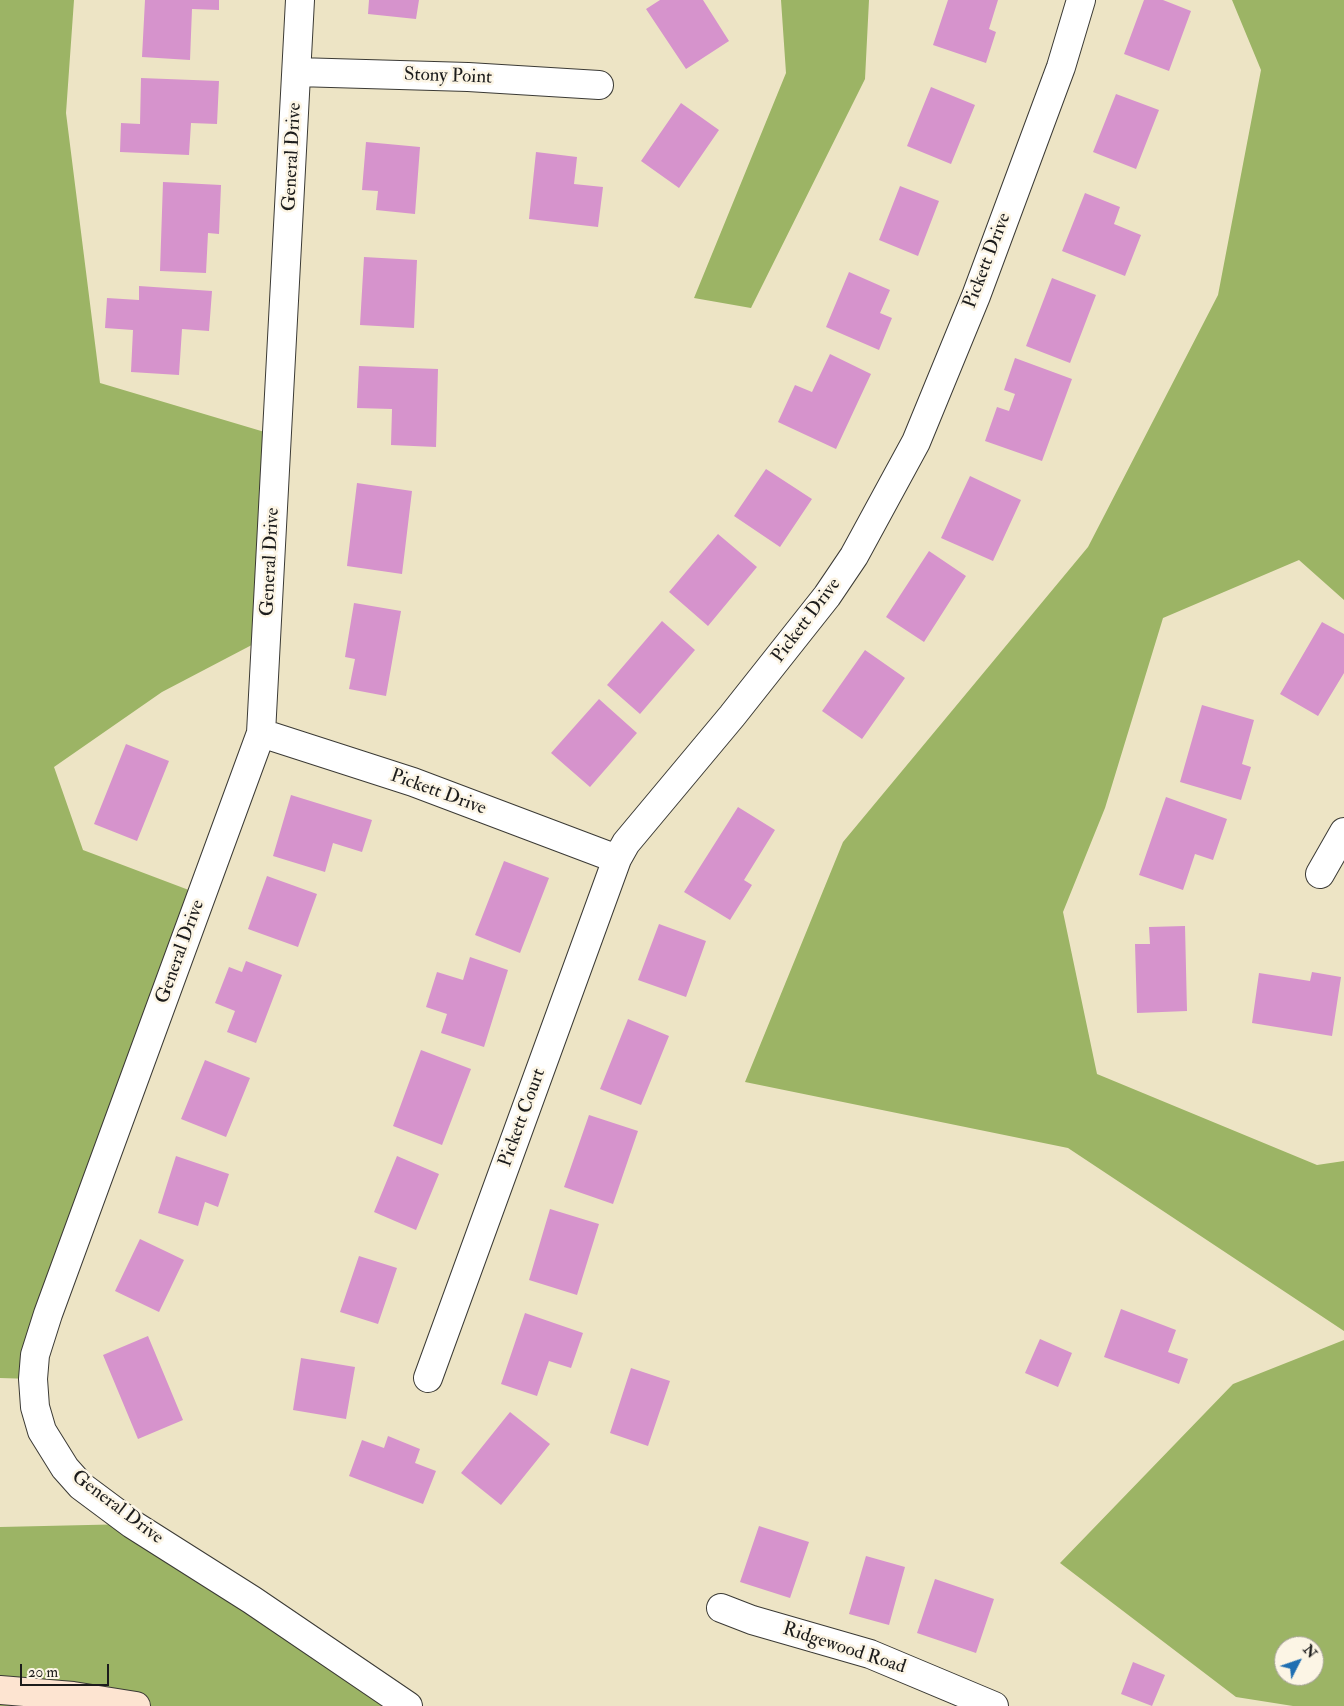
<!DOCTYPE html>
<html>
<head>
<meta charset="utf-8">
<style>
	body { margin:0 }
	#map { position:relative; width:1344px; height:1706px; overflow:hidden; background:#ede4c5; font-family:"IM FELL Double Pica",serif }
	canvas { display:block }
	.north { position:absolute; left:1274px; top:1636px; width:50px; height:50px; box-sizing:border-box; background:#fcf5e5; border:1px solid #a29e95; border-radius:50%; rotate:49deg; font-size:14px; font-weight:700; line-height:20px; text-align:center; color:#1c1c1c }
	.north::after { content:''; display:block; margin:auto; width:18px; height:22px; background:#1f6fb2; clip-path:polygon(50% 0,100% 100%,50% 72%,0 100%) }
	.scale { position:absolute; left:20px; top:1664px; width:89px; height:22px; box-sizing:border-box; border:2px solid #1c1c1c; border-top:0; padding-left:6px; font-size:15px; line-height:18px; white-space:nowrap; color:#1c1c1c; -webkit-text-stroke:4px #fcf5e5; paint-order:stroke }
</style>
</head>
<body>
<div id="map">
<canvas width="1344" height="1706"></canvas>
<div class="north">N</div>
<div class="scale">20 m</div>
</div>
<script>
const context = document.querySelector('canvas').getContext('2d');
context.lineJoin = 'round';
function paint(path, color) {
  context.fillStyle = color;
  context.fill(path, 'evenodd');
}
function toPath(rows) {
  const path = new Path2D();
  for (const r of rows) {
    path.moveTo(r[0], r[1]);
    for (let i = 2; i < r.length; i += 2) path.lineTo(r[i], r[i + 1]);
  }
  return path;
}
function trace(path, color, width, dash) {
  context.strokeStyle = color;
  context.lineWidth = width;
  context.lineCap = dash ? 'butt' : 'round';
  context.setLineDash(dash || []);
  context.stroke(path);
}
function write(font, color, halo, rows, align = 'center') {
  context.font = font + ' "IM FELL Double Pica",serif';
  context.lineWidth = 5;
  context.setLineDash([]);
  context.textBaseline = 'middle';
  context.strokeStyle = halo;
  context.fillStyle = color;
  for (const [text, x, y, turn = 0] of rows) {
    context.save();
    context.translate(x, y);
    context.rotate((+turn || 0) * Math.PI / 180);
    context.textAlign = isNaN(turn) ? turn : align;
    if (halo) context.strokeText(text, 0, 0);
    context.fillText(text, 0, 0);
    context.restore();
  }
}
const forest = toPath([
	[0,0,74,0,66,113,100,383,278,436,267,637,162,692,54,767,83,850,202,895,33,1379,0,1378],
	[781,0,869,0,865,79,751,308,694,298,786,73],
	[1232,0,1344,0,1344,600,1299,560,1163,618,1105,808,1063,912,1097,1074,1317,1165,1344,1161,1344,1331,1068,1148,745,1082,843,842,1088,547,1218,295,1261,70],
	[1344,1340,1344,1706,1293,1706,1236,1697,1060,1563,1233,1384],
	[1284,1646,1314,1646,1314,1676,1284,1676],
	[132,1524,408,1706,0,1706,0,1527]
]);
const building = toPath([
	[145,0,219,0,219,10,192,9,190,60,142,57],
	[369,0,419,0,416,19,368,14],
	[660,0,703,0,729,41,686,69,646,9],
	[948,0,998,0,989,29,996,32,986,63,933,45],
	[1144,0,1163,0,1191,11,1169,71,1124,54],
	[141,78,219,81,217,124,191,123,189,155,120,152,121,123,140,124],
	[931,87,975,105,951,164,907,146],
	[1116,94,1159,110,1136,169,1093,152],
	[681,103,719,130,679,188,641,161],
	[366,142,420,147,415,214,376,210,378,191,362,190],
	[536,152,577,157,574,184,603,187,598,227,529,219],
	[163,182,221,185,219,234,208,233,206,273,160,271],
	[900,186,939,201,918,256,879,240],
	[1085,193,1120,207,1114,224,1141,235,1125,276,1062,251],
	[364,257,417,260,414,328,360,325],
	[849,272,890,290,880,313,892,318,879,350,826,327],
	[1052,278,1096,295,1070,363,1026,346],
	[139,286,212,291,209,331,182,329,179,375,131,372,133,330,105,328,107,298,139,300],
	[830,354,871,374,836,449,778,422,795,385,812,392],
	[1015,358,1072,379,1042,461,985,441,997,407,1009,411,1015,394,1004,390],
	[359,366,438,369,436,447,391,445,392,409,357,408],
	[766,469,812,499,780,547,734,516],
	[970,476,1021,500,993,561,941,538],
	[357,483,412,491,402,574,347,566],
	[718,534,757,567,708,626,669,592],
	[929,551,966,576,924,642,886,617],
	[354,603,401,611,386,696,349,689,355,659,345,657],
	[662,621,695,650,640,714,607,685],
	[1322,622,1344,634,1344,673,1318,716,1280,694],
	[865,650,905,678,862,739,822,711],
	[599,699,637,733,590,787,551,753],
	[1202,705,1254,720,1242,764,1251,767,1241,800,1180,782],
	[126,744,169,761,137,841,94,824],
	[291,795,372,820,362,852,333,843,325,872,273,856],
	[1166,797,1227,819,1213,860,1195,854,1183,890,1139,875],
	[738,807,775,830,744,880,752,885,730,920,684,892],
	[504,861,549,878,520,953,475,935],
	[267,876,317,894,298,947,248,929],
	[659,924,706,941,686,997,638,980],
	[1185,926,1187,1011,1137,1013,1135,944,1150,944,1149,927],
	[470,957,508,970,484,1047,441,1033,447,1014,426,1007,437,972,463,980],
	[246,961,282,975,256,1043,227,1032,235,1011,215,1003,229,967,242,972],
	[1312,972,1341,977,1332,1036,1252,1023,1259,973,1310,981],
	[628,1019,669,1036,641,1105,600,1089],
	[421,1050,471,1069,442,1145,393,1126],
	[205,1060,250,1078,226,1137,181,1119],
	[589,1115,638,1131,613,1204,564,1187],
	[176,1156,229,1174,218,1207,205,1202,198,1226,158,1213],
	[397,1156,439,1174,416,1230,374,1212],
	[550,1209,599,1224,577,1295,529,1280],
	[140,1239,184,1260,159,1312,115,1291],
	[359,1256,397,1268,378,1324,340,1312],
	[1121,1309,1176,1330,1168,1352,1188,1359,1179,1384,1104,1357],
	[525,1313,583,1333,571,1368,549,1361,537,1396,501,1384],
	[148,1336,183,1420,138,1439,103,1355],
	[1040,1339,1072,1353,1058,1387,1025,1373],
	[301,1358,355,1367,346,1419,293,1410],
	[631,1368,670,1381,648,1446,610,1433],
	[510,1412,550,1444,501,1505,461,1473],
	[388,1436,420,1449,415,1463,436,1471,423,1504,349,1476,362,1440,384,1448],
	[759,1526,809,1542,790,1598,740,1582],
	[866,1556,905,1567,889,1625,849,1614],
	[935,1579,994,1599,976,1653,917,1633],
	[1133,1662,1165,1675,1152,1706,1121,1694]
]);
const street = toPath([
	[300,0,261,733,48,1314,35,1355,33,1379,35,1407,42,1431,65,1468,81,1486,132,1524,252,1600,408,1706],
	[297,72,468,77,599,85],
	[261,733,413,782,617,859],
	[1320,874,1344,832],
	[428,1378,617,859,626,843,732,716,827,596,854,556,916,442,976,296,1061,67,1081,0],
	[721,1608,752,1620,870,1654,994,1706]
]);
const secondary = toPath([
	[0,1690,73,1696,136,1706]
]);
const streetNames = [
	["Stony Point",448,77,2],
	["General Drive",293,157,-87],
	["Pickett Drive",988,261,-69],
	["General Drive",271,562,-87],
	["Pickett Drive",807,621,-53],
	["Pickett Drive",438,793,20],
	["General Drive",181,952,-70],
	["Pickett Court",523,1118,-70],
	["General Drive",117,1508,37],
	["Ridgewood Road",844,1649,18]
];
paint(forest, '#9cb465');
paint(building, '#d693cc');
trace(street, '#3b3a35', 30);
trace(secondary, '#3b3a35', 30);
trace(street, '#fff', 28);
trace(secondary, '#fde4d1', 28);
write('19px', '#1c1c1c', '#fcf5e5', streetNames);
</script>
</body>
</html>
